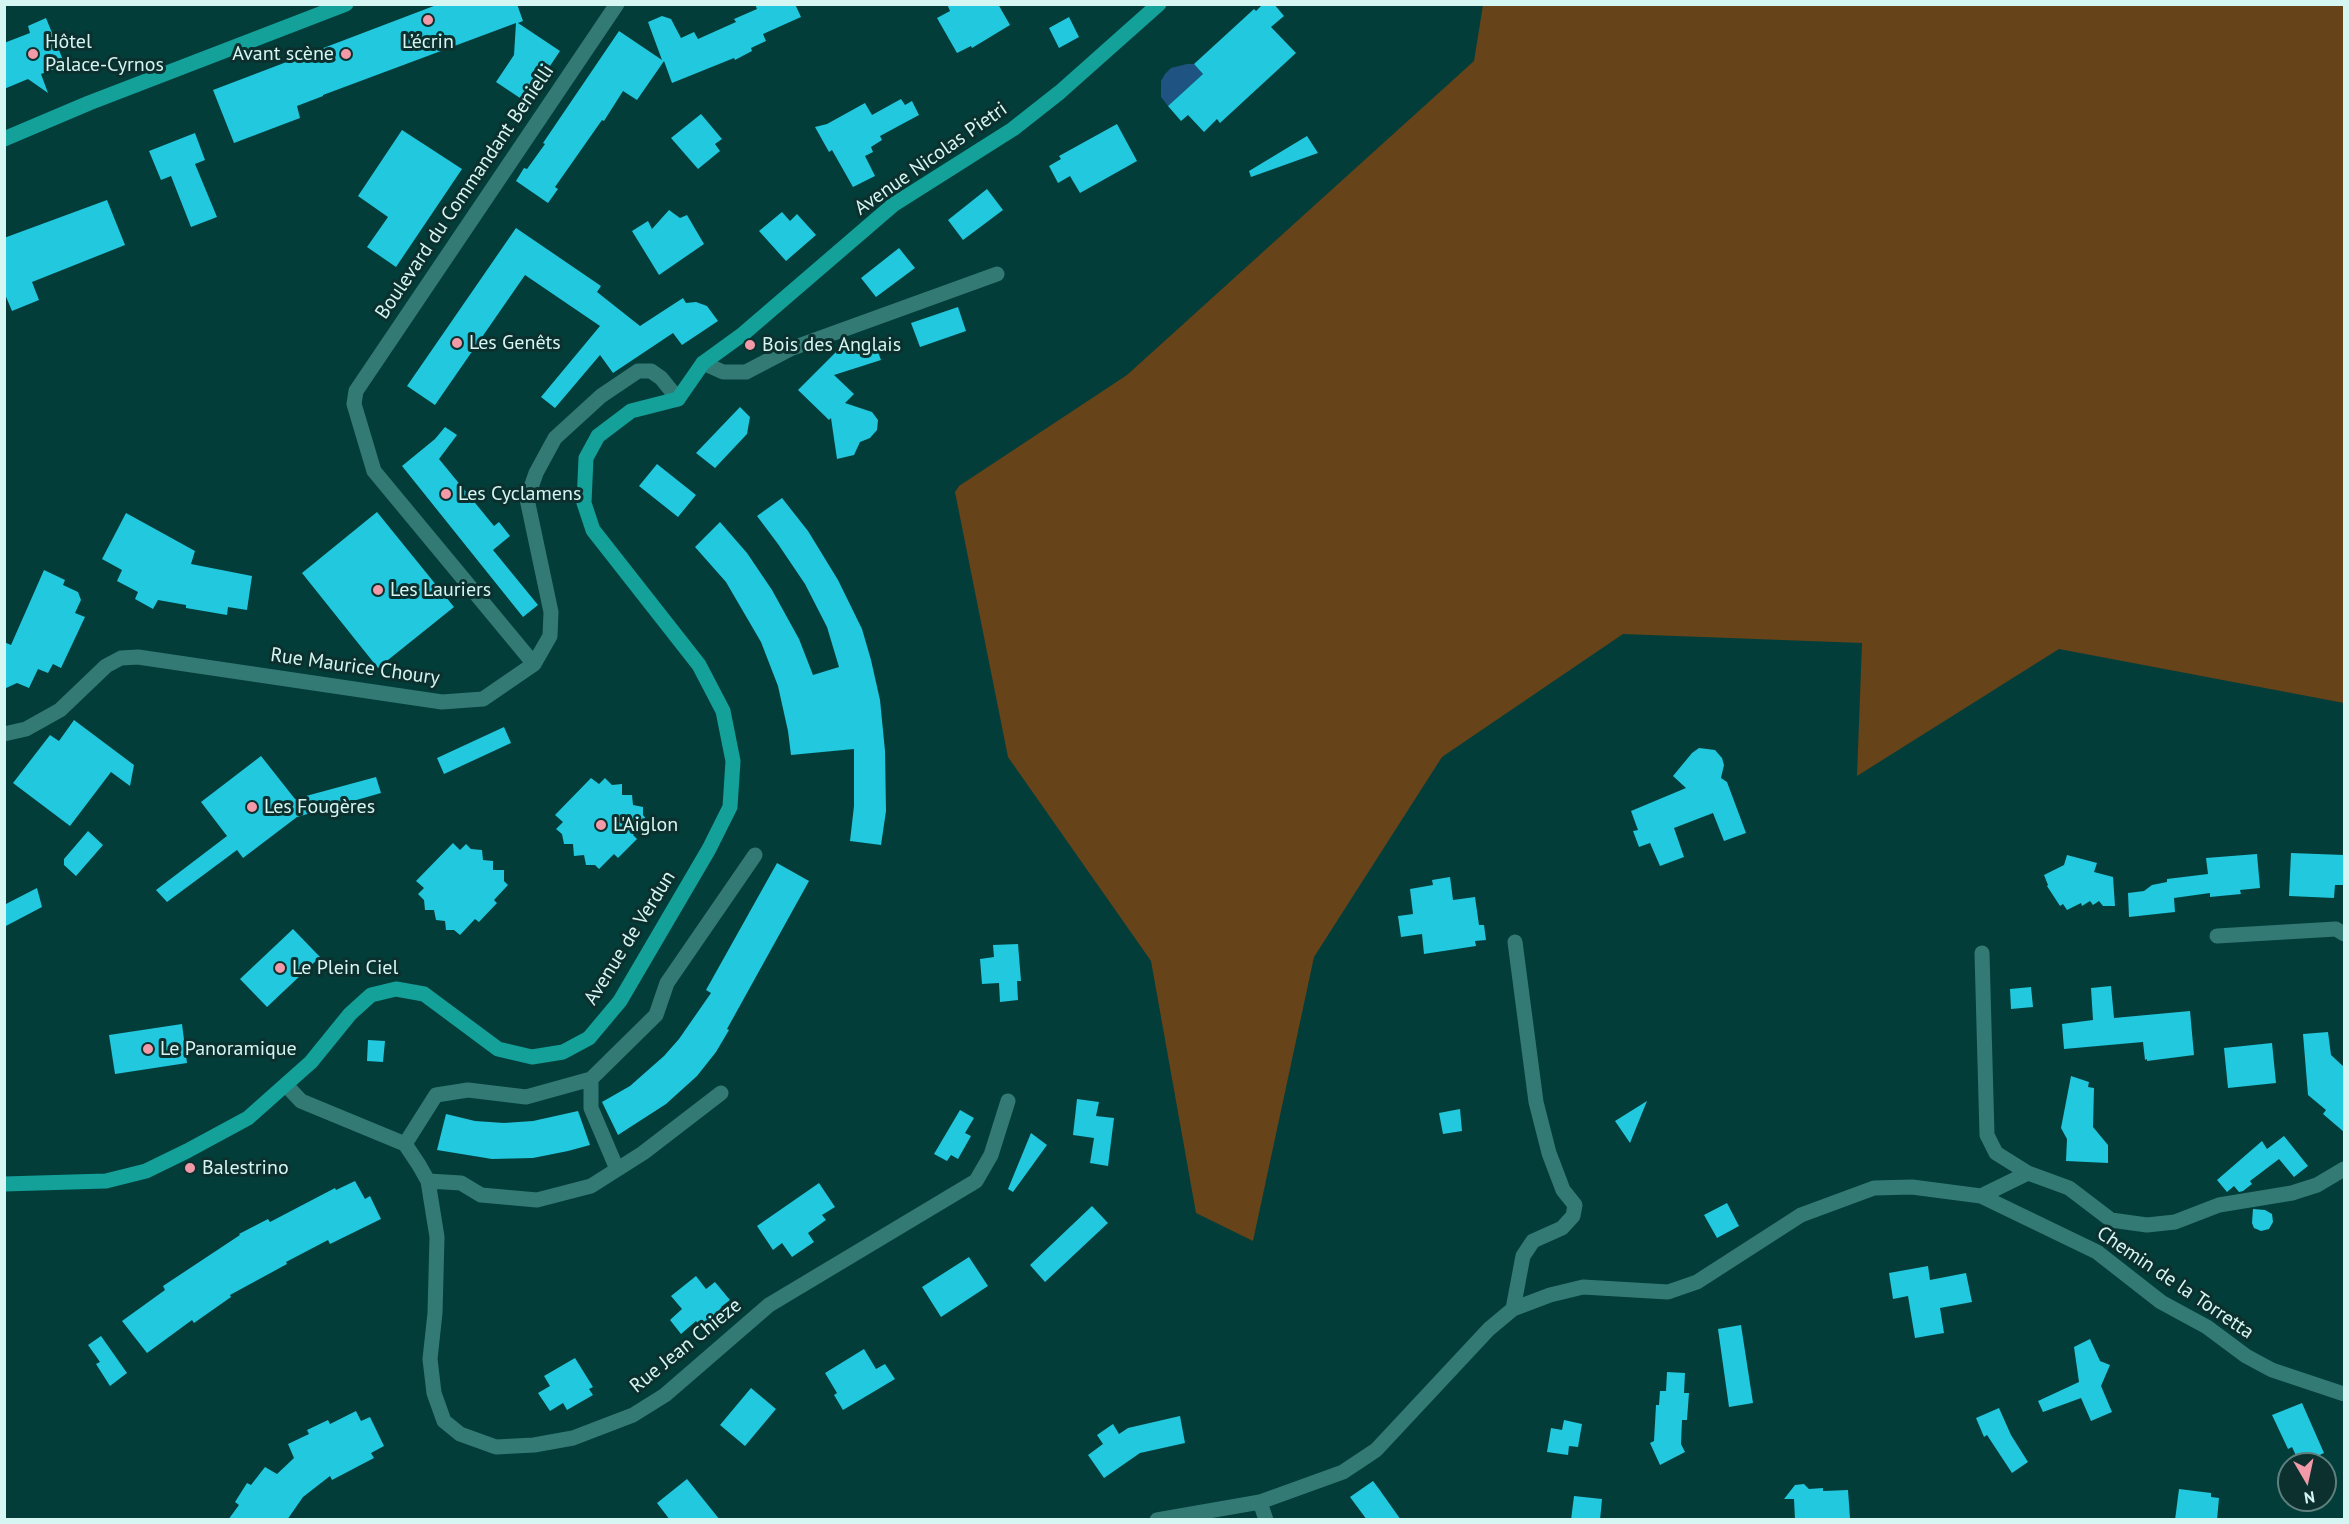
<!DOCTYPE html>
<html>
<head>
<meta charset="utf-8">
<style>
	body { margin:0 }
	#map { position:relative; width:2349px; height:1524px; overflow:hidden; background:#033d3a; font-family:"PT Sans",sans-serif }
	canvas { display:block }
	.frame { position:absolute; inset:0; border:6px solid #d6f6f3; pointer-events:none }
	.north { position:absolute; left:2277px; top:1452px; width:60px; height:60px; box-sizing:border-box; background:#0c302e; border:2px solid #5d7f7d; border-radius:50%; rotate:171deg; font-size:16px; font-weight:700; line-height:24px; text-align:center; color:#d6f6f3 }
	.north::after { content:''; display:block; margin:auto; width:21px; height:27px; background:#f39aa9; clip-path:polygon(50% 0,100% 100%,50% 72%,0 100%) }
</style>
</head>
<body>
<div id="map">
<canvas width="2349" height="1524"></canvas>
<div class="frame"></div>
<div class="north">N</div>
</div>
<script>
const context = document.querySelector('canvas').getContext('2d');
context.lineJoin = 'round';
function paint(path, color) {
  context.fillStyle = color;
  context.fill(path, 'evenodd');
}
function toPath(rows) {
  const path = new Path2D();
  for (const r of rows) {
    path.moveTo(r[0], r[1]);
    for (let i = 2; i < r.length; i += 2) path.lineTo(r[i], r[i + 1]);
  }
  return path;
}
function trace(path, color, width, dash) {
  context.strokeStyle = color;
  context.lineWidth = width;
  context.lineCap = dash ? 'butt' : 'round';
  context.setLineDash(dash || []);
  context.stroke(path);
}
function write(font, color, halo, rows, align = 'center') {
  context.font = font + ' "PT Sans",sans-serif';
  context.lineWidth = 6;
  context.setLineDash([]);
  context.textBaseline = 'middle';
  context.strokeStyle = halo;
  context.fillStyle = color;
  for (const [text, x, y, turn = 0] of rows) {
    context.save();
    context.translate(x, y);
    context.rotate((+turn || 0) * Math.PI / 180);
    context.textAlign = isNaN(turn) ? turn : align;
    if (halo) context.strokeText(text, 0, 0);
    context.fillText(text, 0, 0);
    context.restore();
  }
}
const green = toPath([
	[1483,5,2344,5,2344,703,2059,649,1857,776,1862,643,1623,634,1442,757,1314,957,1253,1241,1196,1213,1151,961,1008,757,955,492,959,486,1127,375,1474,61]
]);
const water = toPath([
	[1187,64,1194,64,1203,74,1168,106,1161,97,1161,81,1165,74,1171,68]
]);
const building = toPath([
	[439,4,517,4,523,21,518,23,560,51,526,102,496,82,514,55,516,23,323,95,323,96,297,106,300,118,234,143,213,90],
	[755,4,795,4,801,17,763,34,766,41,751,48,752,51,735,60,734,58,672,83,664,61,637,100,623,91,604,121,602,120,555,187,558,189,548,203,516,181,524,168,527,169,545,144,543,143,619,31,662,60,648,22,662,16,671,19,681,38,694,32,698,39,736,22,734,19,757,9],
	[947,4,998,4,1010,25,972,48,971,46,957,53,937,18,950,11],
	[1263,4,1274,4,1284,16,1271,27,1296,53,1220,123,1217,119,1204,132,1188,115,1181,121,1168,106,1203,74,1194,64,1254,9,1256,11],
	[1069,17,1079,37,1059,48,1049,28],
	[46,18,65,65,41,74,48,93,28,79,4,89,4,43,30,33,28,26],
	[901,99,905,105,912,101,919,115,880,136,882,140,871,147,873,152,865,156,875,176,853,187,832,150,829,152,815,127,827,124,865,103,872,115],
	[701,114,722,139,715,144,720,151,698,169,671,138],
	[1117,124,1137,161,1080,193,1070,176,1058,183,1049,166,1061,159,1059,156],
	[402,130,462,169,396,267,367,247,388,217,358,196],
	[195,133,205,160,195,164,217,217,191,227,171,176,161,180,149,151],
	[1307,136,1318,153,1251,177,1249,171],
	[987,189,1003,210,963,240,948,220],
	[107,200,125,245,32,282,39,300,12,311,4,292,4,238],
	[669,210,680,218,687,215,704,244,659,275,632,231,648,221,652,229],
	[782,212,790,221,797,214,816,235,786,261,759,231],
	[516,228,601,286,597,292,640,326,683,298,686,303,696,302,707,306,718,321,682,345,673,333,613,373,600,355,555,408,541,397,600,326,525,275,435,405,407,386],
	[899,248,915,268,876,297,861,278],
	[958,307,966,331,920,347,911,323],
	[873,339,881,360,834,375,854,394,845,403,872,412,878,420,877,430,870,438,860,442,854,455,837,459,831,418,829,420,798,390,838,350],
	[740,407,750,417,747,434,715,468,696,453],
	[445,427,457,435,439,459,494,526,499,522,510,536,493,550,538,605,523,617,402,466,435,439],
	[657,464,696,495,678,517,639,486],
	[782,498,808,531,838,580,862,629,871,660,880,700,885,751,886,811,881,845,850,841,854,806,854,749,791,755,788,731,778,686,761,642,726,582,695,547,720,522,747,553,772,590,799,639,813,675,839,667,827,627,805,584,778,544,757,516],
	[377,512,454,607,378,668,302,573],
	[126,513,195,551,191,564,252,576,247,610,228,607,227,615,186,608,186,605,158,600,153,609,135,599,138,592,117,581,122,570,102,559],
	[44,570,65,580,63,585,78,592,81,600,75,613,85,617,61,668,53,664,48,673,38,669,29,688,17,683,4,689,4,642,11,645],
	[74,720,134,765,130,786,111,772,70,826,13,783,50,735,59,741],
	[504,727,511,743,444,774,437,758],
	[1699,748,1715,750,1722,758,1724,765,1721,778,1727,782,1746,833,1724,841,1713,813,1674,828,1684,857,1660,866,1650,843,1639,847,1633,831,1638,830,1631,811,1686,788,1673,776,1692,753],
	[261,756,295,799,376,777,381,793,297,817,243,858,237,850,167,902,156,890,227,836,201,802],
	[591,778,599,784,605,778,612,785,622,784,622,795,632,795,633,805,643,807,643,815,647,820,633,835,637,839,618,858,614,854,599,869,595,865,586,865,584,855,574,856,573,844,564,844,562,834,556,829,563,822,555,815],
	[88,831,103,845,76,876,64,865,64,859],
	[453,843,460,850,466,844,471,849,482,850,483,860,493,861,493,870,504,870,504,881,508,885,494,900,497,903,479,922,475,919,460,935,454,930,446,930,445,921,436,920,434,910,425,910,424,900,418,894,424,888,416,881],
	[2291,853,2344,855,2344,885,2335,885,2334,898,2289,896],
	[2257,854,2260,888,2240,890,2241,894,2210,897,2210,893,2174,898,2175,912,2129,917,2128,893,2144,891,2152,885,2167,882,2167,879,2208,874,2206,858],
	[2067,855,2097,863,2094,872,2113,877,2115,906,2103,906,2099,901,2093,905,2090,901,2082,906,2081,903,2067,910,2063,904,2060,906,2047,886,2048,885,2044,875,2064,865],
	[777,863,809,881,727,1029,729,1030,716,1052,697,1076,666,1104,618,1135,602,1102,630,1086,664,1056,679,1039,711,993,706,990],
	[1450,877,1453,900,1475,897,1479,925,1484,925,1486,940,1475,941,1476,946,1424,954,1422,934,1401,937,1398,916,1413,914,1410,889,1433,885,1432,880],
	[37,888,42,907,4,927,4,905],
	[293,929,320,957,267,1007,240,979],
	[1018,944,1021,981,1017,981,1018,1000,1000,1002,999,983,982,984,980,959,994,957,993,945],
	[2111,986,2114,1018,2190,1011,2194,1055,2147,1061,2147,1059,2145,1060,2143,1042,2064,1049,2062,1024,2093,1020,2091,988],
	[2031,987,2033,1007,2011,1009,2010,989],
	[182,1024,187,1063,115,1074,109,1035],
	[2328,1032,2331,1055,2344,1067,2344,1132,2323,1114,2326,1110,2308,1095,2303,1034],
	[368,1040,385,1041,383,1062,367,1061],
	[2272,1043,2276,1083,2228,1088,2224,1048],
	[2071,1076,2089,1082,2088,1087,2094,1088,2093,1127,2108,1145,2108,1163,2066,1161,2067,1139,2061,1128],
	[1077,1099,1099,1102,1096,1116,1114,1118,1108,1166,1090,1163,1094,1138,1073,1135],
	[1647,1101,1630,1143,1615,1121],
	[1460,1109,1462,1131,1443,1134,1439,1113],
	[960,1110,974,1118,965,1133,971,1136,958,1159,951,1155,947,1161,934,1154],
	[578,1111,590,1145,568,1151,533,1158,492,1159,437,1150,446,1114,475,1121,504,1123,533,1121],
	[1031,1133,1047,1145,1013,1192,1008,1189],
	[2284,1136,2308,1166,2294,1177,2279,1159,2250,1181,2252,1184,2243,1191,2239,1192,2234,1186,2227,1192,2217,1180,2262,1141,2267,1149],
	[355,1181,365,1199,370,1196,381,1219,330,1244,328,1240,286,1262,287,1264,230,1295,231,1297,194,1323,192,1320,147,1353,122,1321,165,1290,163,1286,240,1235,239,1234,268,1219,270,1222,335,1188,336,1190],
	[819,1183,835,1207,822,1215,826,1220,808,1233,814,1242,792,1257,782,1243,773,1250,757,1226],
	[1727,1203,1739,1226,1717,1238,1704,1215],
	[1092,1206,1108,1223,1045,1282,1030,1265],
	[2253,1209,2265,1210,2272,1214,2273,1222,2269,1229,2261,1231,2254,1228,2252,1223],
	[969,1257,988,1286,941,1317,922,1287],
	[1928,1266,1930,1280,1966,1273,1972,1302,1940,1308,1944,1333,1915,1338,1908,1296,1893,1299,1889,1273],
	[696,1276,706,1289,715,1282,730,1300,721,1307,723,1309,701,1327,696,1321,681,1334,670,1320,682,1309,671,1296],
	[1741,1325,1753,1403,1729,1407,1718,1329],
	[101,1336,127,1373,110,1386,96,1364,100,1362,88,1345],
	[2090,1339,2100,1361,2110,1365,2101,1386,2112,1412,2091,1421,2081,1398,2043,1412,2038,1401,2079,1382,2074,1347],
	[864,1349,876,1369,885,1364,895,1379,843,1410,834,1395,837,1393,825,1373],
	[575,1358,593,1387,589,1389,593,1395,567,1410,563,1403,550,1411,538,1393,550,1386,544,1376],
	[1667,1372,1685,1373,1684,1393,1689,1393,1687,1420,1682,1420,1681,1444,1685,1452,1660,1465,1650,1443,1654,1441,1656,1405,1659,1405,1660,1391,1666,1391],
	[751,1388,776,1409,745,1446,720,1425],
	[2302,1403,2324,1453,2300,1464,2292,1447,2288,1449,2272,1415],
	[1999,1408,2011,1435,2028,1462,2012,1473,1987,1435,1984,1437,1976,1418],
	[356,1411,361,1421,370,1417,384,1446,371,1453,374,1458,332,1480,330,1476,303,1497,287,1520,228,1520,239,1505,235,1502,247,1483,251,1485,265,1467,277,1474,294,1458,288,1444,309,1434,307,1430,328,1420,330,1424],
	[1180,1416,1185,1443,1140,1453,1104,1478,1088,1455,1103,1444,1097,1435,1113,1424,1119,1434,1128,1428],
	[1564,1420,1582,1424,1578,1447,1569,1446,1568,1455,1547,1452,1551,1428,1562,1430],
	[687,1479,720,1520,670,1520,657,1503],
	[1373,1481,1379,1489,1401,1520,1367,1520,1350,1497],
	[1804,1484,1809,1489,1823,1488,1823,1491,1848,1490,1850,1518,1843,1520,1795,1520,1794,1499,1784,1499,1795,1485],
	[2179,1489,2211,1493,2211,1497,2219,1498,2217,1520,2175,1520],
	[1574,1496,1602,1499,1600,1520,1571,1520]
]);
const street = toPath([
	[703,363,723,372,746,372,790,349,997,274],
	[534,664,374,471,354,404,356,391,617,4],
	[4,734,26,729,60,710,106,666,121,658,138,657,442,702,483,699,534,664,550,636,551,612,527,499,536,473,555,438,601,396,638,371,651,371,661,378,678,399],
	[2217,936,2336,929,2344,934],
	[1982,953,1987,1135,1996,1153,2028,1173],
	[591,1079,591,1108,617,1169],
	[286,1085,301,1101,405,1144,419,1165,428,1181,437,1237,435,1313,430,1359,434,1393,444,1421,460,1434,496,1447,534,1445,573,1438,633,1415,665,1395,769,1305,976,1181,991,1155,1008,1101],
	[405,1144,436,1095,468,1090,526,1097,591,1079,656,1015,667,983,755,855],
	[428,1181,461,1183,481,1195,537,1200,591,1186,643,1153,721,1093],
	[1981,1196,2028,1173,2069,1188,2111,1220,2147,1225,2175,1222,2219,1205,2292,1193,2317,1185,2344,1169],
	[1513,1309,1550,1295,1583,1287,1668,1292,1697,1282,1801,1215,1874,1188,1912,1187,1981,1196,2097,1252,2161,1302,2207,1327,2246,1356,2272,1370,2344,1394],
	[1260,1502,1266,1520],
	[1157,1520,1260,1502,1343,1472,1376,1450,1489,1329,1513,1309,1523,1256,1533,1241,1562,1228,1573,1216,1575,1205,1563,1190,1549,1153,1536,1102,1515,942]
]);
const secondary = toPath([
	[4,139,89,103,346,4],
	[4,1184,106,1181,146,1171,187,1151,248,1118,311,1062,350,1014,371,995,396,989,424,994,498,1049,532,1057,563,1052,589,1038,620,1001,709,849,730,807,733,761,723,711,699,665,593,530,584,503,586,458,598,436,631,411,678,399,703,363,743,334,893,205,1013,129,1060,92,1159,4]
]);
const markers = [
	[428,20,6,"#f39aa9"],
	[33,54,6,"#f39aa9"],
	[346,54,6,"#f39aa9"],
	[457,343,6,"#f39aa9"],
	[750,345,6,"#f39aa9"],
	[446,494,6,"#f39aa9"],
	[378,590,6,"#f39aa9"],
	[252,807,6,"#f39aa9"],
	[601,825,6,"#f39aa9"],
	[280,968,6,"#f39aa9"],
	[148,1049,6,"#f39aa9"],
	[190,1168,6,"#f39aa9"]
];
const poiNames = [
	["Hôtel",45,42],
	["Palace-Cyrnos",45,65],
	["L’écrin",428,42,"center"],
	["Avant scène",334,54,"right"],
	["Les Genêts",469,343],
	["Bois des Anglais",762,345],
	["Les Cyclamens",458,494],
	["Les Lauriers",390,590],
	["Les Fougères",264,807],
	["L'Aiglon",613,825],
	["Le Plein Ciel",292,968],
	["Le Panoramique",160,1049],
	["Balestrino",202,1168]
];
const streetNames = [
	["Avenue Nicolas Pietri",931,159,-35],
	["Boulevard du Commandant Benielli",465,192,-56],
	["Rue Maurice Choury",355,667,8],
	["Avenue de Verdun",630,938,-58],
	["Chemin de la Torretta",2175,1283,34],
	["Rue Jean Chieze",686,1346,-39]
];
paint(green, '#664318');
paint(water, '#1f5382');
paint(building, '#21c8de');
trace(street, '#337a75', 15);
trace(secondary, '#13a19a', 15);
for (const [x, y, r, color] of markers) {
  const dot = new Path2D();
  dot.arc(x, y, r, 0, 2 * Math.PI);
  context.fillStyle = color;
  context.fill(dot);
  trace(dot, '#0c302e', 2);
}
write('20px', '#d6f6f3', '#0c302e', poiNames, 'left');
write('20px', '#d6f6f3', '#0c302e', streetNames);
</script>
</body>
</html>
